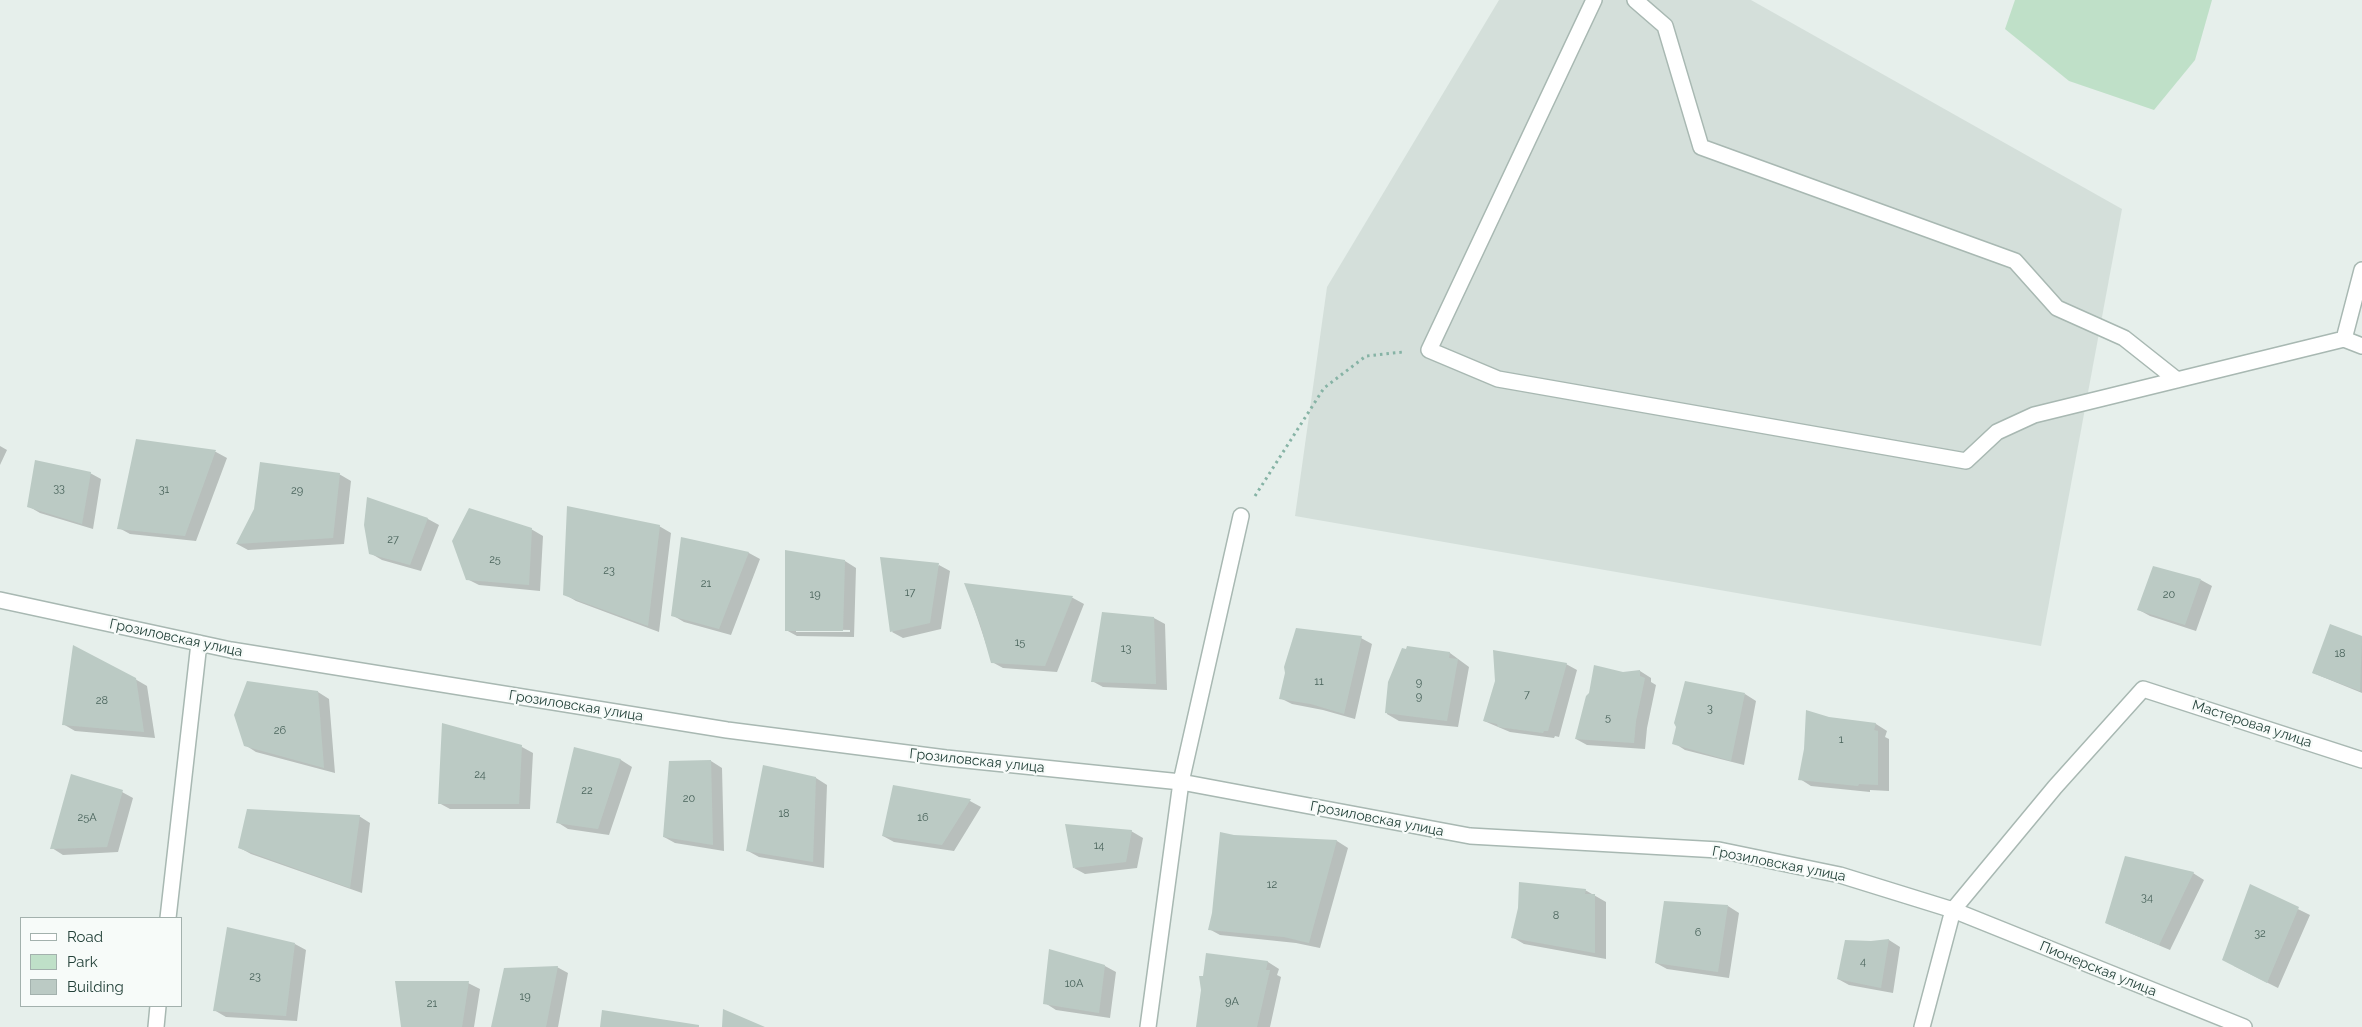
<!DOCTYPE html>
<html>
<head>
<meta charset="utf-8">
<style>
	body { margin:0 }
	#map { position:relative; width:2362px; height:1027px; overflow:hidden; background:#e6efeb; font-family:Raleway,sans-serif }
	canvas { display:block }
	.legend { position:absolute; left:20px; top:917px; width:162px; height:90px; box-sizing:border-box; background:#f7fbf9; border:1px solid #a3b1ad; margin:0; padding:6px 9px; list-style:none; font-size:15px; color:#24423a }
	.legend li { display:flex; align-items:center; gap:10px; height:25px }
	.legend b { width:25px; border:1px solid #a3b1ad }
</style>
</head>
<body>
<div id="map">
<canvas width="2362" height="1027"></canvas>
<ul class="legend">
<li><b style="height:6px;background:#fff"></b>Road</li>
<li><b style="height:14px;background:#bfe0c8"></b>Park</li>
<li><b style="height:14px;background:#bbcac4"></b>Building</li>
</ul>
</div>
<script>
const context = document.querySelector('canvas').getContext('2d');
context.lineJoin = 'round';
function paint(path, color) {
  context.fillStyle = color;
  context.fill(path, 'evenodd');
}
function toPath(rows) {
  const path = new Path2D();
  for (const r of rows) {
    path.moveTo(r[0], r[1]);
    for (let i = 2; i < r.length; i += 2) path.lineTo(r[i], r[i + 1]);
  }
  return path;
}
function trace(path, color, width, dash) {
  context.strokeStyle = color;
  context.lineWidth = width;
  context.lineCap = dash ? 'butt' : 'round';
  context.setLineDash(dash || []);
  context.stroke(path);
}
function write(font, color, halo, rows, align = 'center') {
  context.font = font + ' Raleway,sans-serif';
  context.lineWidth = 4.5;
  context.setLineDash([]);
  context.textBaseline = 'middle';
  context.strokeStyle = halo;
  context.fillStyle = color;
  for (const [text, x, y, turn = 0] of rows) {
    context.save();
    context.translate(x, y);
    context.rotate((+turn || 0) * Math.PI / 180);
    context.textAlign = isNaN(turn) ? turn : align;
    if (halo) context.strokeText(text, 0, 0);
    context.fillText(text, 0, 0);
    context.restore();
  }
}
const built = toPath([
	[1499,0,1751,0,2122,209,2041,646,1295,516,1327,287]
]);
const green = toPath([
	[2015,0,2212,0,2195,60,2154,110,2069,81,2005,29]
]);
const shadow = toPath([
	[137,440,216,452,227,458,196,541,130,534,119,528],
	[0,446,7,450,0,465],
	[90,473,101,479,93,529,40,513,28,506],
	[339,474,351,481,344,544,248,550,237,544,255,509],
	[368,498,428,519,439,525,421,571,382,560,370,553],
	[659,526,671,533,659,632,576,601,564,594],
	[531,529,543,536,540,591,479,585,467,579],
	[682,538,749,553,760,559,731,635,684,622,672,615],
	[845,561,856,568,854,637,797,636,786,630],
	[796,629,850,630,850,632,796,632],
	[939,565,950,571,941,629,903,638,892,632],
	[2201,580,2212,586,2196,631,2150,616,2139,610],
	[966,584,1073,598,1084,604,1057,672,1003,668,992,662],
	[1154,618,1165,624,1167,690,1103,687,1092,681],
	[2331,625,2362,637,2362,693,2313,673],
	[1361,638,1372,644,1355,719,1323,710,1292,704,1280,698],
	[1408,648,1450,653,1469,667,1458,727,1399,721,1387,714,1389,682],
	[1566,664,1577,670,1559,737,1555,736,1554,738,1510,732,1484,721],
	[1640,671,1651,678,1651,682,1656,685,1647,728,1645,749,1587,745,1576,739,1623,673],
	[135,679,147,686,155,738,75,731,63,724],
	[318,692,329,699,335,773,256,752,245,745],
	[1745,694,1756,701,1744,765,1685,750,1674,743],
	[1829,718,1876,724,1887,731,1885,737,1889,739,1889,791,1870,790,1870,792,1811,786,1800,779],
	[522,747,533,753,530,809,450,809,439,803],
	[575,749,621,760,632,767,609,835,568,829,557,822],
	[711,761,722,768,724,851,675,843,664,837],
	[764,767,816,778,827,785,824,868,759,857,748,851],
	[894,787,970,801,981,807,954,851,894,842,883,836],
	[122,792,133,798,118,852,63,855,52,848],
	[359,816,370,823,362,893,251,854,240,848],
	[1131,831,1143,838,1137,868,1085,874,1074,868],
	[1233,837,1337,841,1348,848,1320,948,1296,943,1220,935,1209,929],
	[2193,873,2204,880,2170,950,2106,923],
	[2251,886,2310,915,2278,988,2234,966],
	[1585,890,1606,902,1606,959,1524,944,1512,937],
	[1728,906,1739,913,1729,978,1667,969,1656,963],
	[1889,940,1900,947,1893,993,1849,985,1838,979,1871,943],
	[295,944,306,950,297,1021,226,1017,214,1010],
	[1207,954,1268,962,1279,969,1277,975,1281,977,1270,1027,1197,1027],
	[1105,966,1116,972,1110,1018,1056,1010,1045,1003],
	[557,967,568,973,558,1027,493,1027],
	[468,983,480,989,474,1027,402,1027]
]);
const building = toPath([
	[136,439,216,450,185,536,117,529],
	[35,460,91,472,82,524,27,507],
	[260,462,340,473,333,538,236,544,254,509],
	[367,497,428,518,410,565,369,554,364,525],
	[567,506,660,525,648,626,563,595],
	[469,508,532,528,529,585,466,580,452,541],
	[681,537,749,552,719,629,671,616],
	[785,550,845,560,843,631,785,631],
	[880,557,939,563,930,623,890,632],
	[2153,566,2201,579,2185,625,2137,610],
	[964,583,1073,596,1045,666,991,663,980,624],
	[1102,612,1154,617,1156,684,1091,682],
	[2330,624,2362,636,2360,691,2312,673],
	[1296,628,1362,636,1344,714,1311,704,1279,699,1285,673,1284,667],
	[73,645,136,678,144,732,62,725],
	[1407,646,1450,652,1449,658,1458,659,1447,721,1385,713,1388,682,1402,648,1406,649],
	[1493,650,1567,663,1548,731,1544,731,1543,733,1498,727,1497,724,1483,721,1495,681],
	[1594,665,1623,672,1640,670,1640,676,1645,678,1636,721,1634,743,1575,739,1586,696,1589,693],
	[247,681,318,691,324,768,244,746,234,715],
	[1685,681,1745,693,1731,761,1672,744,1676,727,1674,723],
	[1806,710,1829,717,1876,723,1874,730,1878,731,1878,785,1859,784,1858,786,1798,780,1804,749],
	[442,723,522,745,519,804,438,804],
	[574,747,621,759,598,829,556,823],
	[711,760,713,845,663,837,669,761],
	[763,765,816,777,813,862,746,851],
	[71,774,123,790,107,847,50,849],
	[893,785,971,799,942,845,882,836],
	[247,809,360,815,350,888,238,848],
	[1065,824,1132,830,1126,862,1073,868],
	[1220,832,1234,835,1337,840,1309,943,1284,937,1208,930,1212,913],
	[2125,856,2194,872,2159,945,2105,923],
	[1519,882,1586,889,1585,894,1595,894,1595,953,1511,938,1518,908],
	[2250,884,2299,907,2267,983,2222,960],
	[1664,901,1728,905,1718,972,1655,963],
	[227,927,295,943,286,1016,213,1011],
	[1889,939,1881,988,1837,979,1845,940,1871,941],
	[1049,949,1105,965,1099,1013,1043,1004],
	[1206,953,1268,961,1266,970,1270,970,1257,1027,1196,1027,1201,990,1199,976,1203,976],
	[558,966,546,1027,491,1027,504,968],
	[395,981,469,981,462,1027,401,1027],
	[723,1009,765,1027,722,1027],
	[602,1010,699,1025,699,1027,600,1027]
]);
const path = toPath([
	[1255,496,1324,388,1366,356,1403,352]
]);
const minor = toPath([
	[1594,0,1429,350,1498,379,1966,461,1997,432,2034,415,2344,339,2362,270],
	[1635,0,1665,26,1701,147,2015,261,2057,308,2124,338,2177,380],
	[2344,339,2362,346],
	[0,600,231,650,727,730,946,758,1181,782,1470,836,1719,850,1840,875,1953,910,2244,1027],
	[168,918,199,643],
	[156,1027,158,1006],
	[1148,1027,1181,782,1241,516],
	[1922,1027,1953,910,2055,787,2143,689,2362,760]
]);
const numberNames = [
	["33",59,489],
	["31",164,490],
	["29",297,491],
	["27",393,540],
	["25",495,560],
	["23",609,571],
	["21",706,584],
	["17",910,593],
	["19",815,595],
	["20",2169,595],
	["15",1020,643],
	["13",1126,649],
	["18",2340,654],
	["11",1319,682],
	["9",1419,683],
	["7",1527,695],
	["9",1419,697],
	["28",102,701],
	["3",1710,709],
	["5",1608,718],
	["26",280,731],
	["1",1841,740],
	["24",480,775],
	["22",587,791],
	["20",689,799],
	["18",784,814],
	["25А",87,818],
	["16",923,818],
	["14",1099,846],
	["12",1272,885],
	["34",2147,898],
	["8",1556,916],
	["6",1698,933],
	["32",2260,934],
	["4",1863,962],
	["23",255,977],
	["10А",1074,984],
	["19",525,997],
	["9А",1232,1002],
	["21",432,1004]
];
const streetNames = [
	["Грозиловская улица",176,638,12],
	["Грозиловская улица",576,706,9],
	["Мастеровая улица",2252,724,18],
	["Грозиловская улица",977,761,6],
	["Грозиловская улица",1377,819,11],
	["Грозиловская улица",1779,864,11],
	["Пионерская улица",2098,969,22]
];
paint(built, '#d4dfda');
paint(green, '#bfe0c8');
paint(shadow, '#0003');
paint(building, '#bbcac4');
trace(minor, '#a8b8b2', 18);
trace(path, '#86b3a5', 3, [2.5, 4]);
trace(minor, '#fff', 15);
write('11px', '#4a645c', null, numberNames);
write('14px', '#24423a', '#f7fbf9', streetNames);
</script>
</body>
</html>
